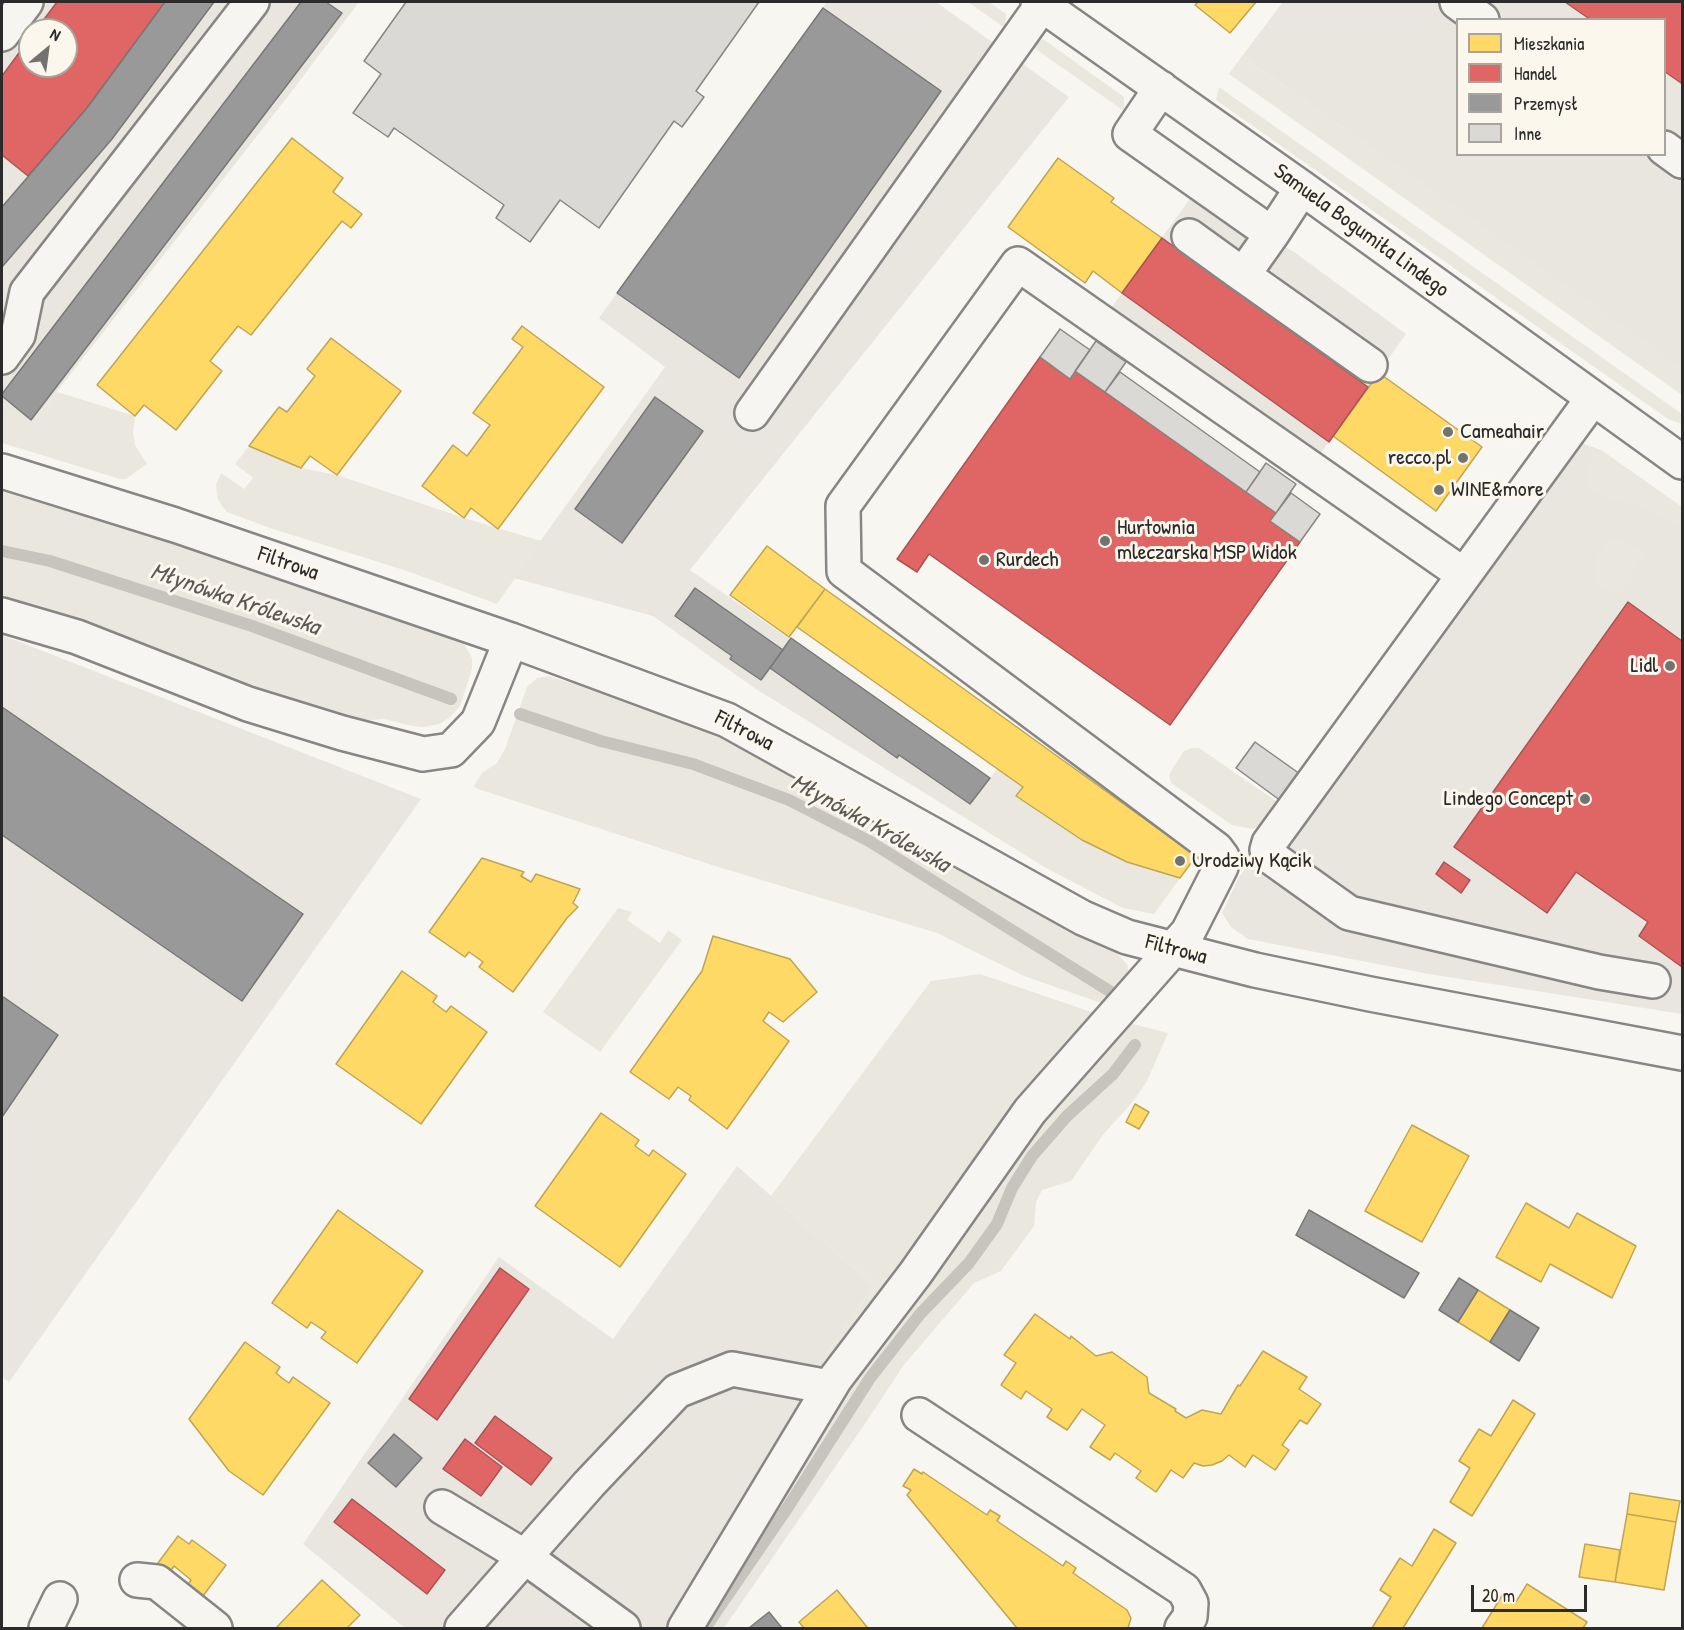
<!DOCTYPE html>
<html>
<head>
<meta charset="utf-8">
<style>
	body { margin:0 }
	#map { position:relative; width:1684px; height:1630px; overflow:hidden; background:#f8f6f0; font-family:"Patrick Hand",sans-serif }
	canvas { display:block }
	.frame { position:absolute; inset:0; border:3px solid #2b2b2b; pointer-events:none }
	.legend { position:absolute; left:1456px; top:18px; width:210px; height:138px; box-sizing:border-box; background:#fbf7ec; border:2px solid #a8a59f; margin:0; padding:8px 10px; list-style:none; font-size:18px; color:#2b2b2b }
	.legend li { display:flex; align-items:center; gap:12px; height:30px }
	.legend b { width:30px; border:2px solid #a8a59f }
	.north { position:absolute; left:18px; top:18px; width:60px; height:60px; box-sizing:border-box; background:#fbf7ec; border:2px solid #a8a59f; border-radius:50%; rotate:29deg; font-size:16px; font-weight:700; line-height:24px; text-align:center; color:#2b2b2b }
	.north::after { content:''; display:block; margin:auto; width:21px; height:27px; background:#737270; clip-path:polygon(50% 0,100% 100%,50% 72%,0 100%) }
	.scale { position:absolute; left:1471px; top:1585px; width:116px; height:27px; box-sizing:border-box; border:3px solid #2b2b2b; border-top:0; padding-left:8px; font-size:18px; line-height:21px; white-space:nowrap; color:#2b2b2b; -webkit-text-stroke:4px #fbf7ec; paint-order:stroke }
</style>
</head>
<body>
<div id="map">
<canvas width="1684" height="1630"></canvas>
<div class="frame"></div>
<ul class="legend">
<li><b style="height:16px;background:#ffd966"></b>Mieszkania</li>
<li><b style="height:16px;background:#e06666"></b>Handel</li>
<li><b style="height:16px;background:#999"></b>Przemysł</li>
<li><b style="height:16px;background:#dbd9d6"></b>Inne</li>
</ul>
<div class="north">N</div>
<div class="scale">20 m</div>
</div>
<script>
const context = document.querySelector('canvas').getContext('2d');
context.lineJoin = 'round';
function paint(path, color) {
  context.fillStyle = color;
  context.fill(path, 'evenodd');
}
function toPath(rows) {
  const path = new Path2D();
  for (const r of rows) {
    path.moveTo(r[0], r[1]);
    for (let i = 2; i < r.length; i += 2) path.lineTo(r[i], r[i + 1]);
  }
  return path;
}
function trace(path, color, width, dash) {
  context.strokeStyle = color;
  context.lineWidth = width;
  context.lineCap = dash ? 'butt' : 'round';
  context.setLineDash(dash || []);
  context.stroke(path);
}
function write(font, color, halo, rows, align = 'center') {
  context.font = font + ' "Patrick Hand",sans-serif';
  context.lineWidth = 6;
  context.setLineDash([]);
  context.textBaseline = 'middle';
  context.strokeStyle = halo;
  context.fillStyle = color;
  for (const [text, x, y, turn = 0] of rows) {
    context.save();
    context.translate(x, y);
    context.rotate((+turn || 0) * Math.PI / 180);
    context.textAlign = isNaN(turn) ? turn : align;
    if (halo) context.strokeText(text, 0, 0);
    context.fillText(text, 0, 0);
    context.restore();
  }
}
const built = toPath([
	[2,2,359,2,289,95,33,422,16,408,12,413,2,405],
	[30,30,66,30,66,66,30,66],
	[827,2,936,2,1069,97,690,570,990,778,962,816,756,689,653,616,514,578,665,367,599,318],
	[1283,2,1682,2,1682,368,1242,56],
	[1458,20,1664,20,1664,154,1458,154],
	[1197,189,1254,229,1294,252,1406,334,1313,464,1106,315],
	[1570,439,1601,450,1682,507,1682,1014,1429,974,1248,939,1231,927,1222,913,1239,877,1246,868,1266,860],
	[2,635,421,799,9,1382,2,1377],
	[737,1166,874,1286,823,1358,845,1398,871,1415,724,1628,405,1628,303,1544,499,1257,613,1339]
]);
const green = toPath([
	[968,2,989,2,1006,14,1005,28],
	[1043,39,1124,97,1124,111,1030,45],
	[1242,56,1682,367,1682,395,1229,74],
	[1219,87,1682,414,1682,424,1668,419,1216,100],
	[57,392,135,416,133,433,135,445,147,464,126,479,120,479,2,443,2,405,12,413,16,408,33,422],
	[249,446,301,468,337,475,464,518,541,541,497,604,407,571,270,528,227,512,218,500,216,485,221,473,244,489,253,478,235,464],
	[1601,450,1682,507,1682,530,1652,510,1604,497,1589,487,1585,476,1586,464],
	[2,486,123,524,461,639,472,658,472,669,460,706,449,718,439,724,424,727,412,726,384,719,343,722,2,605],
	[1621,538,1646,552,1631,574,1634,577,1618,598,1599,585,1595,578,1594,569,1596,558,1603,548,1611,540],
	[580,675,722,734,1116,952,1128,966,1127,986,1110,1006,1024,976,937,933,712,865,478,789,474,786,482,773,497,763,505,749,527,687,537,678,548,676,575,684],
	[1192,748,1199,748,1276,801,1277,809,1267,824,1253,829,1232,825,1171,783,1169,776,1171,771,1184,751],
	[997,769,1023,787,1016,797,1082,840,1127,862,1180,878,1154,914,1123,908,1046,868,962,816],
	[618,908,632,912,627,920,660,943,668,930,682,940,600,1052,543,1012],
	[980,974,1106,1017,1168,1033,1147,1081,1135,1099,1102,1136,1071,1181,1042,1190,1036,1202,1034,1226,1001,1271,974,1283,903,1366,871,1415,845,1398,823,1358,874,1286,771,1196,931,981]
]);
const homes = toPath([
	[1198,2,1256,2,1230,33,1195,5,1198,2],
	[292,138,343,178,333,192,362,214,351,228,342,221,251,335,238,326,210,361,222,371,176,430,144,405,135,416,97,385,292,138],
	[1058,158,1114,198,1111,202,1162,238,1122,293,1093,271,1085,283,1008,227,1058,158],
	[522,326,604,387,498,529,471,508,464,518,422,486,453,445,467,456,490,425,473,413,523,347,512,339,522,326],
	[331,338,401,391,337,475,310,456,301,468,249,446,279,407,287,412,315,376,307,369,331,338],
	[1379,373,1482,447,1436,511,1333,436,1379,373],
	[767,546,825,589,789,637,730,595,767,546],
	[825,589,1196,856,1180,878,1127,862,1082,840,1016,796,1023,787,797,627,825,589],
	[482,858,524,872,521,876,531,882,536,874,580,889,573,903,578,907,567,918,513,992,479,967,483,962,475,956,469,952,465,957,429,932,482,858],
	[713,936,790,959,817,992,783,1022,769,1012,763,1021,789,1041,727,1129,689,1100,691,1096,678,1087,669,1099,630,1072,702,971,713,936],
	[402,971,437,996,433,1002,446,1012,451,1006,487,1032,421,1124,336,1064,402,971],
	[1135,1104,1149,1112,1139,1129,1126,1122,1135,1104],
	[601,1113,639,1140,635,1146,649,1156,653,1150,686,1174,620,1267,535,1206,601,1113],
	[1412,1125,1469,1156,1422,1242,1365,1211,1412,1125],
	[1526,1203,1569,1228,1577,1213,1636,1246,1612,1298,1550,1264,1541,1282,1496,1257,1526,1203],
	[338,1210,423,1271,357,1363,321,1338,326,1332,311,1322,307,1328,272,1303,338,1210],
	[1478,1290,1510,1310,1490,1342,1458,1322,1478,1290],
	[1035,1314,1070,1339,1071,1336,1096,1356,1112,1352,1147,1377,1149,1393,1176,1409,1175,1411,1186,1418,1202,1410,1221,1414,1238,1385,1240,1386,1263,1351,1307,1377,1299,1389,1321,1404,1307,1424,1300,1420,1282,1445,1289,1450,1275,1470,1253,1455,1245,1467,1229,1455,1222,1461,1212,1465,1203,1466,1194,1463,1183,1478,1171,1470,1156,1492,1136,1478,1141,1471,1115,1453,1110,1460,1090,1447,1105,1425,1082,1409,1067,1430,1047,1417,1052,1409,1026,1391,1021,1399,1001,1385,1016,1363,1004,1355,1035,1314],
	[245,1342,280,1367,276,1373,282,1378,289,1383,293,1377,330,1403,263,1495,229,1471,189,1419,245,1342],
	[1513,1400,1535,1414,1472,1516,1450,1502,1470,1468,1459,1461,1479,1429,1491,1436,1513,1400],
	[914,1469,922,1474,923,1472,987,1515,990,1510,1000,1516,997,1521,1063,1566,1066,1561,1076,1568,1073,1573,1127,1610,1131,1618,1128,1628,1017,1628,907,1495,911,1490,903,1486,914,1469],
	[1630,1493,1680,1501,1676,1522,1627,1514,1630,1493],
	[1627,1514,1676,1522,1664,1590,1615,1582,1627,1514],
	[1434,1529,1456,1543,1403,1628,1372,1628,1391,1597,1380,1590,1400,1558,1412,1566,1434,1529],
	[178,1536,189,1544,192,1540,226,1565,203,1596,188,1585,191,1580,174,1566,170,1572,158,1563,178,1536],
	[1585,1544,1620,1550,1615,1582,1579,1577,1585,1544],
	[322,1580,360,1615,347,1628,276,1628,322,1580],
	[1527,1584,1587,1622,1583,1628,1482,1628,1503,1594,1516,1602,1527,1584],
	[837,1590,867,1627,865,1628,804,1628,799,1622,837,1590]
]);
const shops = toPath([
	[57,2,165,2,87,108,28,176,2,155,2,76,30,38,30,66,66,66,66,30,36,30,57,2],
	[1565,2,1682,2,1682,81,1681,83,1664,71,1664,20,1591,20,1565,2],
	[1162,238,1368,387,1329,442,1122,293,1162,238],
	[1040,357,1070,379,1075,371,1276,513,1270,521,1300,542,1170,725,929,554,917,572,897,559,1040,357],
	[1628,602,1682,641,1682,967,1639,936,1648,922,1576,872,1547,913,1454,847,1628,602],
	[1444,862,1470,880,1461,893,1436,874,1444,862],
	[500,1268,529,1289,437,1420,409,1399,500,1268],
	[495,1416,552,1458,531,1485,475,1443,495,1416],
	[465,1439,502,1467,481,1496,443,1469,465,1439],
	[352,1499,445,1570,427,1594,334,1522,352,1499]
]);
const industry = toPath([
	[165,2,214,2,112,139,2,267,2,207,87,108,165,2],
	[301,2,326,2,342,13,31,420,2,396,2,394,301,2],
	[823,8,941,91,739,378,617,293,823,8],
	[655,397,703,431,622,543,575,509,655,397],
	[695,588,783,650,761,680,730,659,732,656,675,616,695,588],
	[791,638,990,778,970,804,899,755,897,758,770,668,791,638],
	[2,707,303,914,242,1001,2,835,2,707],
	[2,996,58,1035,2,1117,2,996],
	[1309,1210,1419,1273,1404,1298,1296,1235,1309,1210],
	[1459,1278,1478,1290,1458,1322,1439,1310,1459,1278],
	[1510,1310,1539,1328,1519,1361,1490,1342,1510,1310],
	[394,1434,422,1458,396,1487,368,1463,394,1434],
	[769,1612,782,1628,749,1628,769,1612]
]);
const stream = toPath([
	[2,551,50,561,252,626,451,699],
	[520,714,601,741,693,764,789,800,869,841,1111,992],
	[705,1628,788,1507,870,1378,920,1314,969,1263,997,1224,1012,1188,1032,1156,1067,1116,1113,1074,1135,1045]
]);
const building = toPath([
	[406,2,759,2,696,91,704,97,682,127,674,121,599,228,560,200,530,242,496,218,504,205,394,128,388,137,353,113,381,74,364,61,406,2],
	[1060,329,1090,350,1070,379,1040,357,1060,329],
	[1096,341,1126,362,1105,392,1075,371,1096,341],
	[1120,372,1260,472,1246,492,1105,392,1120,372],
	[1266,463,1296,484,1276,513,1246,492,1266,463],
	[1291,493,1320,514,1300,542,1270,521,1291,493],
	[1255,742,1300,774,1281,801,1236,768,1255,742]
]);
const minor = toPath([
	[1038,2,1302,188,1682,462],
	[1457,2,1482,20],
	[2,34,26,2],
	[1161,88,1130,134,1272,234,1302,188],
	[1664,148,1682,161],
	[1272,234,1243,275,1370,365],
	[1189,236,1243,275],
	[2,357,18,335,27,292,252,2],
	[1593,398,1269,843,1267,850,1272,858,1349,913,1599,972,1653,981],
	[752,413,1042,5],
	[2,471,175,525,511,640,727,720,1083,918,1127,937,1255,970,1370,994,1682,1053],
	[2,615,77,637,248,704,342,733,423,754,451,750,478,722,511,640],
	[919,1415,1184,1590,1191,1603,1190,1617,1182,1628],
	[442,1507,525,1557,623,1628],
	[137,1580,157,1582,215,1628],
	[46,1628,60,1599],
	[462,1628,589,1484,677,1391,732,1369,829,1387],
	[685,1628,835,1379,915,1274,1030,1111,1188,932,1221,867,1222,857,1216,849,844,571,843,506,1018,264,1464,575]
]);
const markers = [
	[1448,432,6,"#737270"],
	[1463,458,6,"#737270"],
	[1439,490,6,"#737270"],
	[1105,541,6,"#737270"],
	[984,560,6,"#737270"],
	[1670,666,6,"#737270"],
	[1585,799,6,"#737270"],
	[1180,861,6,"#737270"]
];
const streetNames = [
	["Samuela Bogumiła Lindego",1361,231,36],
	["Filtrowa",288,564,19],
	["Filtrowa",744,731,27],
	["Filtrowa",1176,950,15]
];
const poiNames = [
	["Cameahair",1460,432],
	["recco.pl",1451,458,"right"],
	["WINE&more",1451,490],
	["Hurtownia",1117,528],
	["mleczarska MSP Widok",1117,553],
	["Rurdech",996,560],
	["Lidl",1658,666,"right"],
	["Lindego Concept",1573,799,"right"],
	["Urodziwy Kącik",1192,861]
];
const waterNames = [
	["Młynówka Królewska",235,600,19],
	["Młynówka Królewska",870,824,29]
];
paint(built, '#e9e6df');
paint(green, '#e9e7de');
paint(homes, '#ffd966');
trace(homes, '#bfa554', 1.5);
paint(shops, '#e06666');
trace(shops, '#aa5454', 1.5);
paint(industry, '#999');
trace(industry, '#787878', 1.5);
trace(stream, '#c6c4bd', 12);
paint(building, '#dbd9d6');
trace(building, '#878684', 1.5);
trace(minor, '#878684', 38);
trace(minor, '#f6f5f1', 33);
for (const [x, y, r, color] of markers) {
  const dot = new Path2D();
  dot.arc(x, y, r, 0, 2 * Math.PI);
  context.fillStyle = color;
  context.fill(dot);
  trace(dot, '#fbf7ec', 2);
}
write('22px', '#2b2b2b', '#fbf7ec', streetNames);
write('22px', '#2b2b2b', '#fbf7ec', poiNames, 'left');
write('italic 24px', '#5a5956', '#fbf7ec', waterNames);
</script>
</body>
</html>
